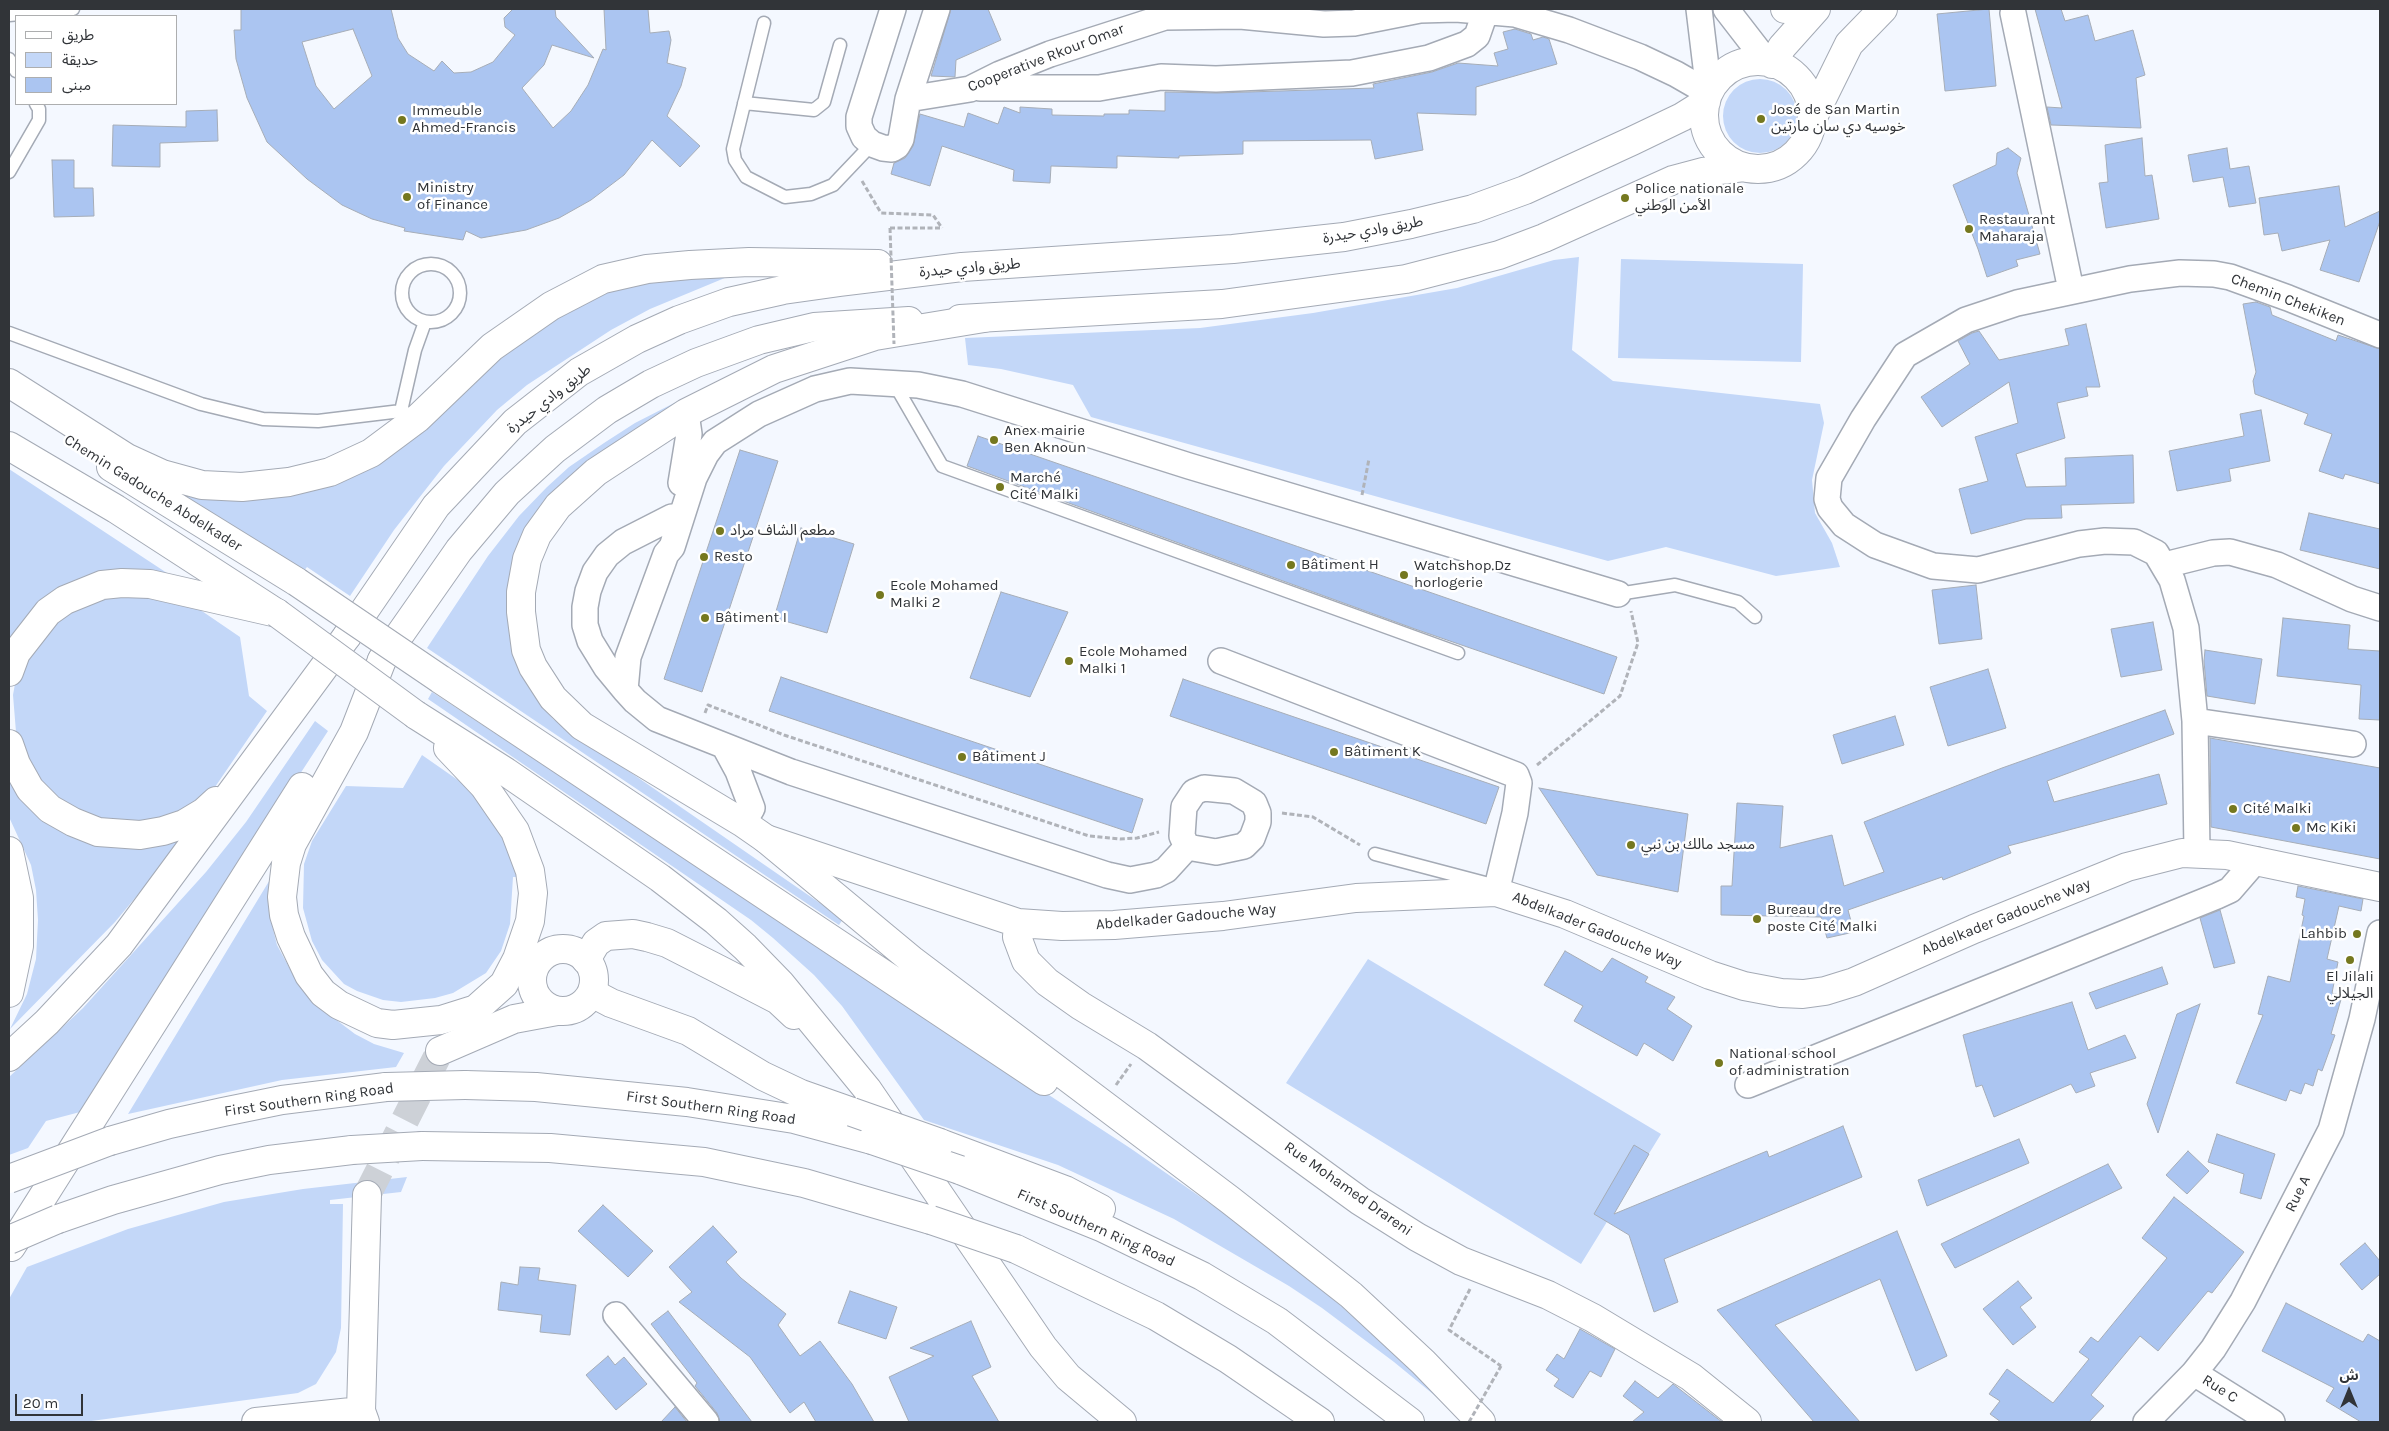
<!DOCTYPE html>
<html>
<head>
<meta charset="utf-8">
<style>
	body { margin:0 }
	#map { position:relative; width:2389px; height:1431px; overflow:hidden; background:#f4f8ff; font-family:Karla,"Noto Sans Arabic",sans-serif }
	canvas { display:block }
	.frame { position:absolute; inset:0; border:10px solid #313438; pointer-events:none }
	.legend { position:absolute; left:15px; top:15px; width:162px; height:90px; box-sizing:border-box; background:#fff; border:1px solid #adaeaf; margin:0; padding:6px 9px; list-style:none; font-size:15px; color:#313438 }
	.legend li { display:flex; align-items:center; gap:10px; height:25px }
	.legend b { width:25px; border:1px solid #adaeaf }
	.north { position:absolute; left:2324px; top:1366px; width:50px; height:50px; -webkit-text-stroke:4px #fff; paint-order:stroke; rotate:0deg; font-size:14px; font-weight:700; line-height:20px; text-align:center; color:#313438 }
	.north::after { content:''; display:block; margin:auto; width:18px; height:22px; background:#313438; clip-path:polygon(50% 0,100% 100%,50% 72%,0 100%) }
	.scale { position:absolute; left:15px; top:1394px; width:68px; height:22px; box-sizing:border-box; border:2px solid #313438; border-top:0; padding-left:6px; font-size:15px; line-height:18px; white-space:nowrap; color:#313438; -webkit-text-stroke:4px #fff; paint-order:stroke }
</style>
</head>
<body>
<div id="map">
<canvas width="2389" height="1431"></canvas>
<div class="frame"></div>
<ul class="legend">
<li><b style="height:6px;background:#fff"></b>طريق</li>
<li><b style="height:14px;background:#c3d7f8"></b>حديقة</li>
<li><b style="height:14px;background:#abc5f1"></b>مبنى</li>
</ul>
<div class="north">ش</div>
<div class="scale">20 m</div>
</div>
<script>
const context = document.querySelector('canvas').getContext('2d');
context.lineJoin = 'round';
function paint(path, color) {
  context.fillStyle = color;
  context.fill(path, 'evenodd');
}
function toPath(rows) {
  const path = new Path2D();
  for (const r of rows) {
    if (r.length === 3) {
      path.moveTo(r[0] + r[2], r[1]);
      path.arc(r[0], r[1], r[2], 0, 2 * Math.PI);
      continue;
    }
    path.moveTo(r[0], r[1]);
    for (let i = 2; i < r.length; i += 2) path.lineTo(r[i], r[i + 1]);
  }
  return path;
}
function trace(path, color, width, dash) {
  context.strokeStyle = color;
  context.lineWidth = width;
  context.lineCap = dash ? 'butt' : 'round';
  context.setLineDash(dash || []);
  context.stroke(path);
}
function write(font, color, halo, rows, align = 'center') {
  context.font = font + ' Karla,"Noto Sans Arabic",sans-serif';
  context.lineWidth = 5;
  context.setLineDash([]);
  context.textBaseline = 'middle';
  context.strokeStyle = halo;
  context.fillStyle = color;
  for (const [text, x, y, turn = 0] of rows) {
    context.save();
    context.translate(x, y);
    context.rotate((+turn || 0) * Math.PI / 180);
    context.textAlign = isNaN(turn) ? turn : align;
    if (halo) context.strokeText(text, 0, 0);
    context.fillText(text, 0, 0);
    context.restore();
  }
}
const green = toPath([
	[1760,116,37],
	[1579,257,1572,350,1613,381,1820,404,1824,423,1812,480,1815,513,1832,543,1840,567,1776,576,1666,547,1608,561,1091,417,1073,385,1001,369,968,365,965,338,1200,328,1313,313,1457,288,1554,260],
	[1621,259,1803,264,1801,362,1618,358],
	[732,275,650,309,611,330,527,385,497,410,444,466,394,530,350,596,307,567,303,572,141,473,325,481,527,335,585,301,626,284],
	[682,399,640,431,542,512,527,676,535,696,553,719,843,919,839,925,427,648,488,556,519,516,547,487,569,467,604,443,635,423],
	[9,469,173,577,91,575,67,584,45,598,27,616,9,644],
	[145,592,196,607,240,637,249,696,267,711,215,787,200,801,175,816,138,823,101,821,67,807,38,783,20,749,16,732,13,695,16,678,25,657,60,616,92,598],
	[432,692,1130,1148,1238,1223,1340,1305,1467,1422,1394,1362,1322,1308,1289,1286,1174,1219,1058,1165,924,1120,842,1006,814,975,773,938,751,920,428,699],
	[315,721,328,731,80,1112,46,1121,28,1148,9,1155,9,1077,83,1008,206,872,246,822],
	[422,755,465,785,498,821,521,877,513,877,510,924,501,951,486,973,453,993,435,998,401,1002,383,1000,357,991,344,984,322,960,312,941,303,908,304,864,312,841,346,786,403,788],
	[9,774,36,812,190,832,115,922,10,1029,27,994,36,959,38,920,36,890,31,865,9,817],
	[274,873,269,908,273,929,277,945,296,980,314,1003,355,1034,374,1044,404,1053,396,1067,282,1080,128,1114],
	[1368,959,1661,1134,1581,1264,1286,1083],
	[407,1177,401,1192,330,1200,330,1204,343,1204,341,1328,336,1352,316,1384,298,1393,84,1422,9,1422,9,1299,27,1267,128,1229,224,1202,303,1189]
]);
const building = toPath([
	[241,9,391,9,398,38,408,54,434,71,442,61,454,73,471,72,493,62,515,35,505,27,504,18,513,9,555,9,556,17,594,58,552,45,544,65,522,88,553,128,571,111,588,85,603,49,606,50,604,9,648,9,650,33,669,31,671,40,667,63,686,68,681,86,667,116,700,146,680,167,652,140,624,175,591,200,559,218,526,230,481,238,466,231,463,240,404,231,405,228,372,219,342,205,307,179,267,142,247,98,236,59,234,30,241,30,241,9],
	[353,29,372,76,334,109,316,86,302,42,353,29],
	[951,9,988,9,1001,40,956,60,955,77,931,76,951,9],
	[1989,9,1996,86,1945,91,1937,14,1989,9],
	[2035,9,2061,9,2065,21,2088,15,2095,41,2133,30,2145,75,2136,78,2141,128,2051,125,2047,107,2062,108,2035,9],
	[1515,29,1531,34,1533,40,1543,37,1549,39,1557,64,1476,87,1476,115,1417,113,1423,150,1375,159,1371,140,1243,141,1243,154,1179,156,1179,158,1117,156,1117,168,1051,166,1050,183,1013,181,1014,170,942,146,930,186,891,174,894,163,905,158,913,146,920,114,964,127,968,113,998,124,1004,107,1020,113,1020,107,1052,109,1052,115,1104,116,1104,114,1129,114,1129,110,1165,111,1165,92,1217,93,1374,88,1373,84,1432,72,1458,63,1498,66,1494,53,1508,49,1503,32,1515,29],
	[217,110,218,141,160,143,160,167,112,166,113,125,186,127,186,111,217,110],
	[2142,138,2145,176,2152,175,2159,219,2106,228,2099,183,2108,182,2105,145,2142,138],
	[2008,148,2021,158,2017,173,2040,254,2016,260,2018,266,1987,277,1978,249,1953,185,1996,165,1997,153,2008,148],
	[2227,148,2230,169,2249,166,2256,203,2229,207,2223,177,2193,182,2188,155,2227,148],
	[52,160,74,160,74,188,93,188,94,216,54,217,52,160],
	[2339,186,2345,227,2380,211,2380,221,2359,282,2320,270,2330,240,2282,251,2278,233,2264,235,2259,198,2339,186],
	[2256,302,2270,307,2272,315,2336,341,2338,335,2380,349,2380,484,2345,474,2343,479,2319,471,2332,434,2304,424,2308,414,2255,394,2253,381,2256,372,2243,304,2256,302],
	[2086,324,2100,387,2086,387,2088,396,2057,403,2065,438,2016,454,2026,487,2066,486,2065,458,2133,455,2134,503,2061,505,2062,518,2026,519,1971,534,1959,489,1988,481,1975,437,2018,423,2009,382,1942,427,1921,397,1970,364,1958,341,1972,333,1979,331,1999,360,2069,345,2065,329,2086,324],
	[2261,410,2270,461,2229,469,2231,481,2177,491,2169,451,2244,436,2240,414,2261,410],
	[978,436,1617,657,1604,694,1415,629,967,466,978,436],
	[740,450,778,461,702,692,664,679,740,450],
	[2309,513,2380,529,2380,569,2300,550,2309,513],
	[801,528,854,544,827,633,774,618,801,528],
	[1976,585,1982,639,1939,644,1932,590,1976,585],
	[1001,592,1068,612,1030,697,970,678,1001,592],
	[2283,618,2350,625,2348,649,2380,651,2380,720,2359,719,2361,685,2277,676,2283,618],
	[2153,622,2162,670,2121,677,2111,629,2153,622],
	[2205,650,2262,659,2255,704,2207,696,2204,661,2205,650],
	[1988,669,2006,728,1948,746,1930,687,1988,669],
	[781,677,1143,799,1132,833,769,711,781,677],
	[1183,679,1499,787,1486,824,1170,716,1183,679],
	[2165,710,2174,734,2047,781,2054,802,2159,774,2167,804,2008,846,2011,853,1943,880,1942,877,1848,910,1854,932,1827,938,1821,917,1721,915,1721,886,1732,886,1737,803,1783,806,1780,848,1832,835,1844,886,1884,872,1864,822,2002,768,2165,710],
	[1895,716,1904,745,1842,764,1833,735,1895,716],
	[2210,738,2380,768,2380,859,2211,827,2210,738],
	[1539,788,1688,814,1678,892,1597,875,1539,788],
	[2298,886,2363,899,2361,911,2339,906,2327,959,2338,962,2332,993,2342,996,2331,1034,2335,1035,2322,1071,2318,1069,2313,1086,2305,1083,2301,1094,2290,1090,2286,1101,2236,1083,2263,1015,2258,1014,2268,976,2290,982,2304,916,2302,915,2305,899,2296,897,2298,886],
	[2220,910,2235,963,2214,968,2200,918,2220,910],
	[1565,951,1602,972,1612,958,1648,977,1645,982,1675,997,1667,1009,1692,1026,1673,1061,1644,1043,1637,1056,1574,1021,1583,1006,1544,985,1565,951],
	[2162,967,2168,984,2096,1009,2089,993,2162,967],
	[2072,1002,2088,1050,2125,1035,2136,1058,2090,1073,2095,1086,2076,1093,2071,1084,1994,1117,1982,1085,1976,1087,1963,1035,2072,1002],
	[2200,1004,2158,1133,2147,1104,2177,1014,2200,1004],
	[1843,1126,1862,1177,1664,1259,1678,1302,1654,1312,1629,1235,1594,1214,1634,1145,1649,1154,1614,1214,1767,1151,1769,1157,1843,1126],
	[2217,1134,2275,1154,2261,1199,2240,1193,2244,1174,2208,1162,2217,1134],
	[2019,1139,2029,1163,1927,1206,1918,1180,2019,1139],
	[2188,1151,2209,1171,2187,1194,2166,1175,2188,1151],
	[2108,1164,2122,1188,1955,1268,1941,1244,2108,1164],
	[2174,1197,2244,1252,2212,1293,2208,1291,2158,1351,2140,1336,2091,1395,2104,1406,2089,1422,2001,1422,1990,1414,2000,1401,1989,1394,2007,1369,2053,1403,2089,1359,2079,1352,2091,1337,2098,1342,2167,1258,2142,1238,2174,1197],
	[603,1205,653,1251,628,1277,578,1231,603,1205],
	[713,1226,737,1252,726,1262,741,1278,786,1314,778,1325,800,1356,820,1341,852,1384,874,1422,816,1422,804,1402,790,1413,750,1357,679,1302,692,1292,669,1267,713,1226],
	[1897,1231,1947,1356,1916,1371,1880,1279,1775,1325,1860,1422,1814,1422,1717,1310,1897,1231],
	[2365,1243,2380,1261,2380,1274,2362,1290,2340,1264,2365,1243],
	[520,1267,540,1268,538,1280,576,1285,570,1335,540,1332,542,1315,498,1310,501,1282,518,1285,520,1267],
	[2018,1281,2032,1298,2020,1307,2036,1327,2013,1345,1983,1309,2018,1281],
	[850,1291,897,1307,886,1339,838,1323,850,1291],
	[2286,1303,2363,1342,2368,1334,2380,1341,2380,1422,2361,1422,2326,1401,2334,1388,2262,1351,2286,1303],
	[668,1311,752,1422,720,1422,717,1413,695,1386,697,1383,651,1324,668,1311],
	[971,1321,991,1367,972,1376,999,1422,909,1422,889,1377,934,1356,910,1348,971,1321],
	[1580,1329,1615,1349,1601,1377,1590,1371,1573,1398,1554,1386,1559,1379,1546,1370,1557,1354,1564,1359,1580,1329],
	[608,1356,615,1365,624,1357,647,1384,616,1410,586,1375,608,1356],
	[1635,1381,1658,1398,1673,1384,1722,1422,1632,1422,1644,1412,1623,1396,1635,1381],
	[675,1407,687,1422,661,1422,675,1407]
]);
const secondaryTunnel = toPath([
	[367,1195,440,1051]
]);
const path = toPath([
	[862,181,881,213,933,215,942,228],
	[890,228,942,228],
	[1362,495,1369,459],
	[705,713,708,705,784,735,1089,836,1120,839,1137,838,1159,832],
	[1537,765,1620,696,1638,643,1631,611],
	[1282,813,1313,817,1360,845],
	[1116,1085,1131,1064],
	[1470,1289,1449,1330,1501,1366]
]);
const lane = toPath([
	[9,15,73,9],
	[764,23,733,149,735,160,746,177,785,197,811,194,833,185,872,144],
	[9,59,16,71],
	[744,103,814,110,824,102,840,45],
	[9,172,39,120,39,109,36,104],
	[431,293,29],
	[9,333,201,404,263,419,318,421,401,411,418,418],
	[894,383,942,466,1458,653],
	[401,411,415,350,425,322],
	[1618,594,1675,585,1738,602,1755,617],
	[1375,854,1489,884]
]);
const street = toPath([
	[893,9,859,117,859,126,864,137,872,144,883,148,892,149,897,146,901,139,908,99],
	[937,9,908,99,970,89,1000,74,1050,54,1165,17,1240,16,1324,24,1354,23,1420,10,1456,9,1515,14,1569,30,1640,57,1676,74,1709,93],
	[1699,9,1709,92],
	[1726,9,1767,62],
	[2013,13,2071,290],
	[980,88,1099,88,1161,77,1216,79,1352,73,1429,58,1467,44,1477,36,1485,13],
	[681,483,689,434,686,413],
	[2165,565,2213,553,2230,552,2277,565,2352,599,2380,608],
	[1221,661,1516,775,1519,783,1515,813,1496,892],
	[625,690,606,667,590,641,585,625,585,607,588,591,595,572,607,555,623,542,672,517],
	[2195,721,2353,744],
	[725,747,738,771,752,808,743,823],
	[1204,788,1234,791,1254,803,1258,813,1258,822,1252,838,1244,846,1216,852,1187,847,1182,836,1184,807,1194,792,1204,788],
	[1187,847,1166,870,1156,875,1130,880,1107,875,791,772,657,719,635,701,625,690,628,657,666,554,672,547,694,478,706,454,715,442,759,414,815,389,850,381,918,385,962,394,1189,466,1618,594],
	[2197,852,2195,721,2186,628,2172,580,2156,553,2134,542,2105,541,2079,544,1978,570,1933,566,1875,545,1844,525,1830,508,1827,499,1829,478,1863,419,1905,355,1966,320,2017,303,2130,279,2180,273,2214,274,2230,277,2288,298,2380,335],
	[1748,1085,2217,896,2230,890,2256,860],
	[616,1315,706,1422],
	[2194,1373,2272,1422],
	[2146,1422,2194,1373,2213,1349,2243,1301,2331,1130,2362,1019,2380,933]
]);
const secondary = toPath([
	[1785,9,1803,9],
	[1758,115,54],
	[1772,64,1782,47,1816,9],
	[1813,117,1849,44,1883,9],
	[960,319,1222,304,1406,279,1499,255,1544,238,1673,180,1703,172,1744,167],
	[9,383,127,458,162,474,202,485,242,487,289,482,330,472,371,453,418,418,492,347,551,306,603,279,647,269,690,265,749,262,878,264],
	[9,446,116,509,275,612],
	[111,467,297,582],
	[347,636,436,506,515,422,579,372,637,339,679,320,729,302,783,290,840,282,962,267,1233,249,1344,237,1411,224,1473,209,1525,190,1632,141,1682,117,1706,102],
	[382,660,459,550,507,493,555,449,607,410,651,384,696,363,759,340,814,327,909,321],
	[766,839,1018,923,1062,926,1114,925,1223,916,1356,898,1496,892,1565,914,1710,975,1744,986,1781,993,1803,994,1825,991,1854,982,1974,929,2127,867,2182,853,2227,855,2380,887],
	[1018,923,1017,937,1026,961,1047,982,1081,1006,1147,1046,1360,1201,1417,1237,1461,1261,1548,1295,1593,1318,1691,1377,1747,1422],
	[563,980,31],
	[440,1051,514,1019,557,1011],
	[256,1422,361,1411],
	[365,1422,361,1411,367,1195]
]);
const highway = toPath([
	[984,318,875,336,774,369,686,413,596,472,558,506,537,535,527,559,521,592,521,612,526,650,533,667,553,698,582,726,743,823,766,839,913,961,1230,1200,1351,1295,1423,1362,1481,1422],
	[382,660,354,732,292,844,286,863,282,897,284,915,291,937,309,975,323,993,339,1005,377,1023,393,1025,441,1020,476,1009,504,984,517,959,530,921,533,893,530,871,515,831,484,786,448,748],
	[9,672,16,653,48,612,65,600,102,585,122,583,150,584,277,613],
	[440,679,1044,1081],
	[416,715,506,772,660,878,716,921,745,947,781,984,867,1089,1043,1347,1068,1377,1122,1422],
	[9,744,16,764,30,789,50,809,73,822,98,832,140,835,163,831,184,824,204,812,216,801],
	[9,851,19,898,19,946,9,993],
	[586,960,596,943,606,936,633,934,647,937,667,943,720,970,778,1000,794,1015],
	[592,993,611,1003,688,1031,763,1076,801,1094,852,1112],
	[9,1057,47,1022,119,945,347,636],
	[465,1085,536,1087,687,1102,794,1119,872,1140],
	[110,1141,169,1124,223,1112,282,1100,386,1087],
	[940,1143,1065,1190,1101,1209],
	[422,1146,550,1148,704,1162,804,1183,931,1220],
	[960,1170,1101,1227,1202,1276,1277,1321,1410,1422],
	[58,1219,113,1200,220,1170,269,1160,352,1150],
	[11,1247,302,787],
	[1016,1249,1156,1316,1228,1359,1320,1422]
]);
const pathBridge = toPath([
	[890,228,894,344],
	[1469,1422,1501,1366]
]);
const highwayBridge = toPath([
	[297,582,440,679],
	[277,613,416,715],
	[386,1087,465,1085],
	[852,1112,940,1143],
	[872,1140,960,1170],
	[352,1150,422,1146],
	[9,1179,110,1141],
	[931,1220,1016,1249],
	[9,1240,58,1219]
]);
const markers = [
	[1761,119,5,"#75781f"],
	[402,120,5,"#75781f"],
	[407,197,5,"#75781f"],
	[1625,198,5,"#75781f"],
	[1969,229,5,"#75781f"],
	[994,440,5,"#75781f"],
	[1000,487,5,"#75781f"],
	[720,531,5,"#75781f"],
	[704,557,5,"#75781f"],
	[1291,565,5,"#75781f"],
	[1404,575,5,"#75781f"],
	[880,595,5,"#75781f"],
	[705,618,5,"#75781f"],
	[1069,661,5,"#75781f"],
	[1334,752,5,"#75781f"],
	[962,757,5,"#75781f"],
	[2233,809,5,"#75781f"],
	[2296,828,5,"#75781f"],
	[1631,845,5,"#75781f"],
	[1757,919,5,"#75781f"],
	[2357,934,5,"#75781f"],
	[2350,960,5,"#75781f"],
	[1719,1063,5,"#75781f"]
];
const streetNames = [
	["Cooperative Rkour Omar",1046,58,-21],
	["طريق وادي حيدرة",1373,230,-10],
	["طريق وادي حيدرة",970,268,-5],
	["Chemin Chekiken",2288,300,21],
	["طريق وادي حيدرة",549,399,-38],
	["Chemin Gadouche Abdelkader",153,493,32],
	["Abdelkader Gadouche Way",1186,917,-5],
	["Abdelkader Gadouche Way",2006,917,-22],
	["Abdelkader Gadouche Way",1597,930,22],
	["First Southern Ring Road",309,1100,-8],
	["First Southern Ring Road",711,1108,8],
	["Rue Mohamed Drareni",1348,1189,35],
	["Rue A",2298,1194,-64],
	["First Southern Ring Road",1096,1228,24],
	["Rue C",2220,1389,32]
];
const poiNames = [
	["José de San Martin",1771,110],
	["خوسيه دي سان مارتين",1771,127],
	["Immeuble",412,111],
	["Ahmed-Francis",412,128],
	["Ministry",417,188],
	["of Finance",417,205],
	["Police nationale",1635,189],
	["الأمن الوطني",1635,206],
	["Restaurant",1979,220],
	["Maharaja",1979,237],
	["Anex mairie",1004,431],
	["Ben Aknoun",1004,448],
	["Marché",1010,478],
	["Cité Malki",1010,495],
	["مطعم الشاف مراد",730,531],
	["Resto",714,557],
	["Bâtiment H",1301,565],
	["Watchshop.Dz",1414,566],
	["horlogerie",1414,583],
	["Ecole Mohamed",890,586],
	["Malki 2",890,603],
	["Bâtiment I",715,618],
	["Ecole Mohamed",1079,652],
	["Malki 1",1079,669],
	["Bâtiment K",1344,752],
	["Bâtiment J",972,757],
	["Cité Malki",2243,809],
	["Mc Kiki",2306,828],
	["مسجد مالك بن نبي",1641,845],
	["Bureau dre",1767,910],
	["poste Cité Malki",1767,927],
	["Lahbib",2347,934,"right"],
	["El Jilali",2350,977,"center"],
	["الجيلالي",2350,994,"center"],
	["National school",1729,1054],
	["of administration",1729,1071]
];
paint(green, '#c3d7f8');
paint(building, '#abc5f1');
trace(building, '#a6adb7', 1);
trace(secondaryTunnel, '#cdd1d7', 28, [28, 14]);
trace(lane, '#a4aab5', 15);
trace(street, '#a4aab5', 28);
trace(secondary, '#a4aab5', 30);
trace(highway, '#a4aab5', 30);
trace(path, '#b0b3b9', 3, [5, 2.5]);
trace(lane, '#fff', 12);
trace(street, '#fff', 25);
trace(secondary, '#fff', 28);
trace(highway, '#fff', 28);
trace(highwayBridge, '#a4aab5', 30, []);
trace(pathBridge, '#b0b3b9', 3, [5, 2.5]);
trace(highwayBridge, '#fff', 28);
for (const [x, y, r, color] of markers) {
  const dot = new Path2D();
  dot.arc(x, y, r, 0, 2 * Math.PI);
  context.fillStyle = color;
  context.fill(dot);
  trace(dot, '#fff', 2);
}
write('15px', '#313438', '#fff', streetNames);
write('15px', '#313438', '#fff', poiNames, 'left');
</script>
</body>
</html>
